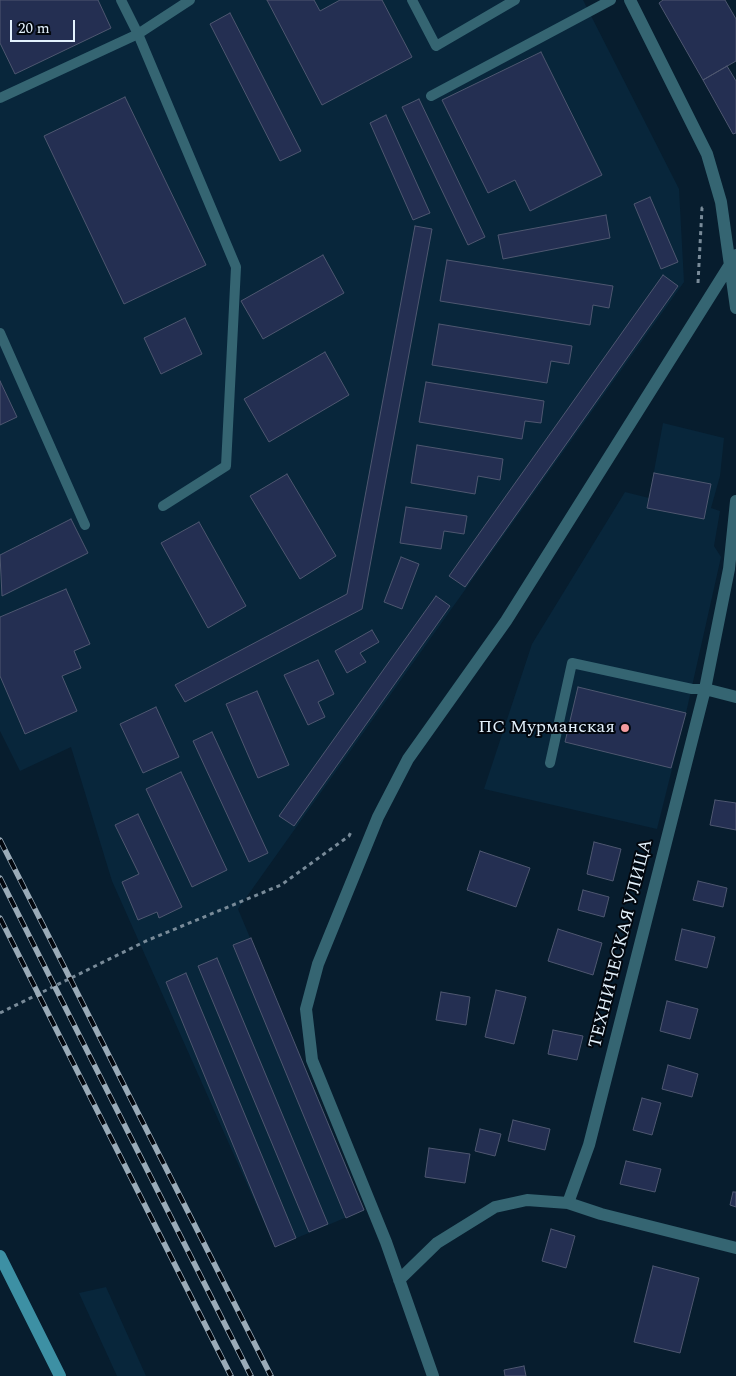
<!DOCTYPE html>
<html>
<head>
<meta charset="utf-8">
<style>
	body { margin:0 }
	#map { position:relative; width:736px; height:1376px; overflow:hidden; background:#071d2e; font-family:Spectral,serif }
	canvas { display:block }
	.scale { position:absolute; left:10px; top:20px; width:65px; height:22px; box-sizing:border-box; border:2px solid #e4f2fd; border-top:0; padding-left:6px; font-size:15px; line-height:18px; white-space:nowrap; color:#e4f2fd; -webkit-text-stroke:4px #02070e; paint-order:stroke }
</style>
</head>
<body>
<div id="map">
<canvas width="736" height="1376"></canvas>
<div class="scale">20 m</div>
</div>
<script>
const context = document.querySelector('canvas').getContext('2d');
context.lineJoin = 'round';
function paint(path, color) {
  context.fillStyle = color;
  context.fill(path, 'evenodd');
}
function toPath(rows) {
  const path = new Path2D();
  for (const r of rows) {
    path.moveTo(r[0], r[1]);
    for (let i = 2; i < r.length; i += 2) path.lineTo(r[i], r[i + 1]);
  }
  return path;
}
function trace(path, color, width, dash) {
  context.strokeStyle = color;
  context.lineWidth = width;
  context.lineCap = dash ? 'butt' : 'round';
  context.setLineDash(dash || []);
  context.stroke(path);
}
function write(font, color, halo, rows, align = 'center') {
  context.font = font + ' Spectral,serif';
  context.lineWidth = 4;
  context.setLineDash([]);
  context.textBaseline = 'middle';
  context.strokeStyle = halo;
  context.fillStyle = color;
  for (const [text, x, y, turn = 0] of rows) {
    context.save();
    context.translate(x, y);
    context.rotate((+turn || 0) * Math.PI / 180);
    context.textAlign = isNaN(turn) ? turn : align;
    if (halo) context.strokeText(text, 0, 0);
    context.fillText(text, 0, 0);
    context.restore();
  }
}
const built = toPath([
	[0,0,583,0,679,189,684,282,238,909,364,1210,275,1247,112,881,71,747,20,771,0,731],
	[663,423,724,438,720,476,711,508,720,511,714,546,721,557,686,713,657,829,484,789,532,644,625,492,649,498],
	[106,1287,146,1376,117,1376,79,1293]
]);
const building = toPath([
	[0,0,98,0,111,28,15,74,0,43,0,0],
	[267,0,314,0,320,11,340,0,382,0,412,57,322,105,267,0],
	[663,0,725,0,736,19,736,61,703,80,659,3,663,0],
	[230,13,301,151,280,161,210,24,230,13],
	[541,52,602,175,530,211,515,180,488,193,442,100,541,52],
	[727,66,736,81,736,133,733,134,703,80,727,66],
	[125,97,206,265,124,304,44,136,125,97],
	[419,99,485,237,468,245,402,107,419,99],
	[386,115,430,213,413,220,370,123,386,115],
	[650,197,678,262,661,269,634,204,650,197],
	[606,215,610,238,503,259,498,235,606,215],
	[415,226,432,229,362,609,185,702,175,685,347,594,415,226],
	[323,255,344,293,263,339,241,301,323,255],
	[447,260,613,286,609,308,593,305,590,325,440,301,447,260],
	[663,275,678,286,465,587,449,576,663,275],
	[185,318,202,354,161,374,144,338,185,318],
	[439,324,572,346,569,364,551,361,547,383,432,365,439,324],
	[325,352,349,395,269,442,244,399,325,352],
	[0,381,17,417,0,425,0,381],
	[426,382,544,401,541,423,525,421,522,439,419,422,426,382],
	[417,445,503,459,500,480,478,476,475,494,411,483,417,445],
	[654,473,711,484,704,519,647,508,654,473],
	[287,474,336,556,300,579,250,496,287,474],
	[406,507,467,516,464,534,444,531,441,549,400,543,406,507],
	[71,519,88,553,2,596,0,555,71,519],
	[199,522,246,606,208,628,161,543,199,522],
	[401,557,419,564,402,609,384,602,401,557],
	[66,589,90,644,74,651,81,668,62,676,77,711,25,734,0,676,0,617,66,589],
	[436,596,450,606,294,826,279,816,436,596],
	[372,630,379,642,360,653,366,662,347,673,335,651,372,630],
	[318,660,334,694,318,702,325,717,308,725,284,675,318,660],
	[578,687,686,713,671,768,565,742,578,687],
	[257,691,289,765,258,778,226,704,257,691],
	[156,707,179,757,143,773,120,724,156,707],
	[212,732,268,853,249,862,193,741,212,732],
	[181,772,227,870,192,887,146,789,181,772],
	[715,800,736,803,736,830,710,825,715,800],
	[138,814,182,907,159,918,157,912,138,920,122,882,139,874,115,825,138,814],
	[594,842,621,849,613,881,587,874,594,842],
	[480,851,530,868,516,907,467,890,480,851],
	[698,881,727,888,723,907,693,900,698,881],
	[583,890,609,897,604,917,578,910,583,890],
	[558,929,602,943,593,975,548,961,558,929],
	[682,929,715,937,707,968,675,960,682,929],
	[251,938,364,1210,346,1218,233,945,251,938],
	[217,958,328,1224,309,1232,198,966,217,958],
	[186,973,296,1238,275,1247,166,982,186,973],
	[496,990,526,997,514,1044,485,1037,496,990],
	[441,992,470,997,466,1025,436,1020,441,992],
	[667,1001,698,1009,690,1039,660,1031,667,1001],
	[553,1030,583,1036,577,1060,548,1054,553,1030],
	[668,1065,698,1074,692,1097,662,1089,668,1065],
	[642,1098,661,1103,652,1135,633,1130,642,1098],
	[513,1120,550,1129,545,1150,508,1141,513,1120],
	[480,1129,501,1134,495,1156,475,1151,480,1129],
	[429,1148,470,1154,465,1183,425,1177,429,1148],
	[626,1161,661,1169,655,1192,620,1184,626,1161],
	[733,1192,736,1192,736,1207,730,1205,733,1192],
	[551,1229,575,1236,566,1268,542,1261,551,1229],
	[653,1266,699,1278,680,1353,634,1342,653,1266],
	[524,1366,526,1376,505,1376,504,1370,524,1366]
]);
const path = toPath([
	[698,283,702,208,705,207],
	[0,1013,146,941,281,885,349,836,352,830]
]);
const lane = toPath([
	[412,0,436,46,515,0],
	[431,96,611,0],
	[0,98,138,34,121,0],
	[0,333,85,525],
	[163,506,226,466,236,267,138,34,190,0],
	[550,763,572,663,692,689,705,689]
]);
const street = toPath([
	[630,0,707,154,721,202,736,308],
	[705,689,736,697],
	[568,1203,601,1214,736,1248],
	[399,1280,437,1243,495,1207,527,1200,568,1203,589,1145,705,689,729,569,736,501],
	[433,1376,386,1242,312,1060,306,1009,318,964,378,817,408,759,506,621,736,255]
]);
const secondary = toPath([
	[0,1256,60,1376]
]);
const rail = toPath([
	[0,840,271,1376],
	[0,878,251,1376],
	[0,918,231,1376]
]);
const markers = [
	[625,728,5,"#f49b9f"]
];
const poiNames = [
	["ПС Мурманская",615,728]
];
const streetNames = [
	["ТЕХНИЧЕСКАЯ УЛИЦА",622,944,-76]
];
paint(built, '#08263b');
paint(building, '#242f52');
trace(building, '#4e5770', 1);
trace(path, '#798b99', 3, [4, 4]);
trace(lane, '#356572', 10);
trace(street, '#356572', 12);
trace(secondary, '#3d90a4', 12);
trace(rail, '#9aabb8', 5.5);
trace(rail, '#02070e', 4, [11]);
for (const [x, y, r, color] of markers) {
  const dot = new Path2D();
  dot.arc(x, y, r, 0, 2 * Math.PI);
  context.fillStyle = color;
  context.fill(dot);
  trace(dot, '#02070e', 2);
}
write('18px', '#e4f2fd', '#02070e', poiNames, 'right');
write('18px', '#e4f2fd', '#02070e', streetNames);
</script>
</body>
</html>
